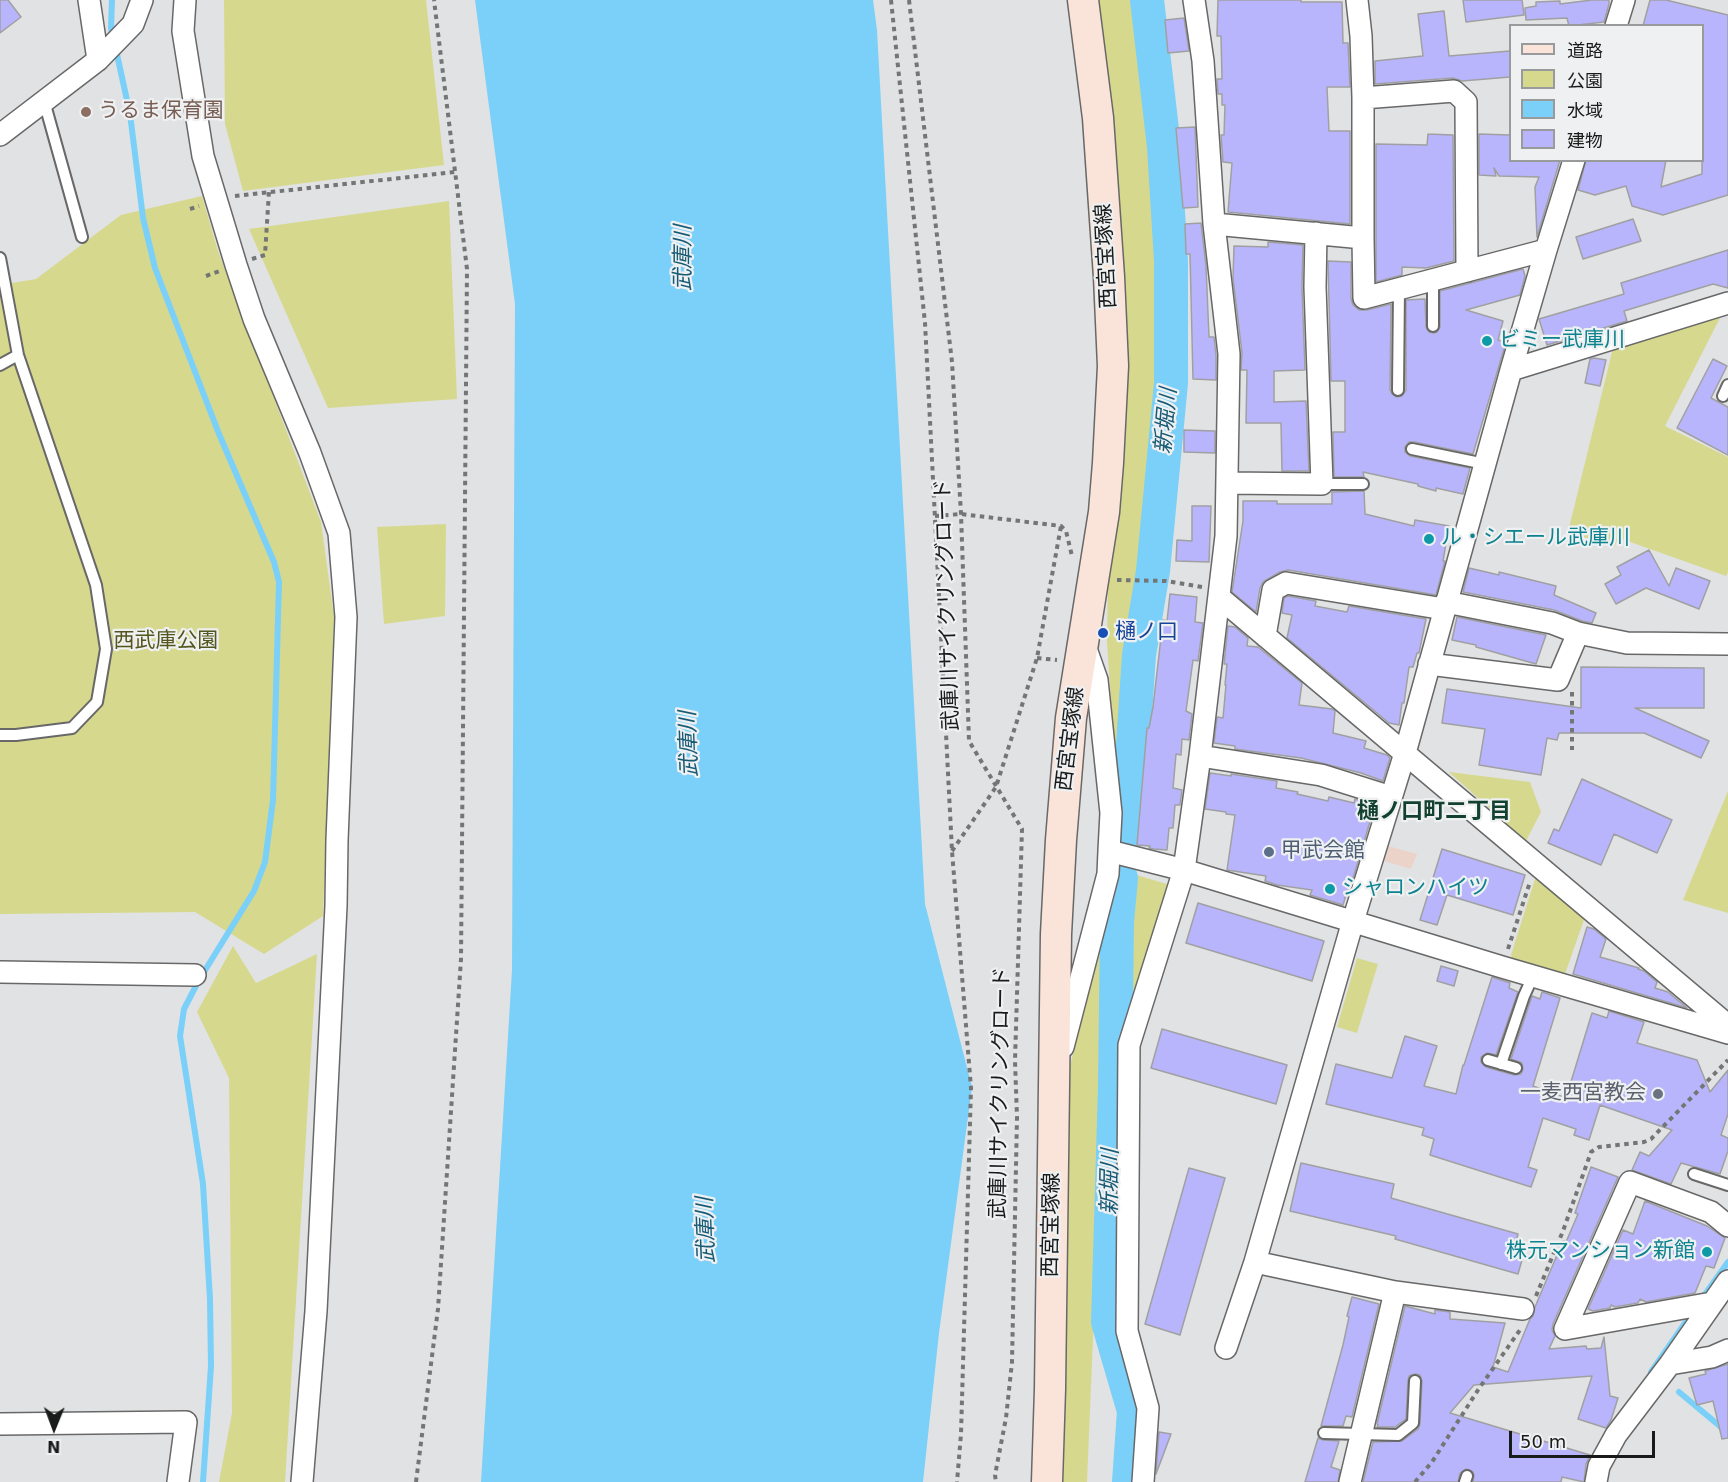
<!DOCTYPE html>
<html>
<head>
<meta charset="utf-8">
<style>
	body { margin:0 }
	#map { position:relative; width:1728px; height:1482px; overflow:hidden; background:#e1e2e3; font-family:"DejaVu Sans","Noto Sans JP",sans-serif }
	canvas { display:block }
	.legend { position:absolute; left:1509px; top:24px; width:195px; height:138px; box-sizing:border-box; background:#eef0f1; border:2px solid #999a9b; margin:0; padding:8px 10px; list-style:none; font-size:18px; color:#191a1a }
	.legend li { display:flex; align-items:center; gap:12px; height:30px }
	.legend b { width:30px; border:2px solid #999a9b }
	.north { position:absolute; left:24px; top:1398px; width:60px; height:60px; -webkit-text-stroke:4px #eef0f1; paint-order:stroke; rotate:181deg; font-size:16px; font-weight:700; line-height:24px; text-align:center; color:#191a1a }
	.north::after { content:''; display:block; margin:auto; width:21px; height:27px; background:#191a1a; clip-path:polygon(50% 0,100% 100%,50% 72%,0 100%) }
	.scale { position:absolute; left:1509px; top:1431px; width:146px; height:27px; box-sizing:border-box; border:3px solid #191a1a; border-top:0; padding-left:8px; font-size:18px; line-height:21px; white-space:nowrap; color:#191a1a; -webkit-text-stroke:4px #eef0f1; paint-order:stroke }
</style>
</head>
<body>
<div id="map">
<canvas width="1728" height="1482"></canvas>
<ul class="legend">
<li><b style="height:8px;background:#fae3d8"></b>道路</li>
<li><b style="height:16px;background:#d6d98d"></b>公園</li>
<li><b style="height:16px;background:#7ad0f8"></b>水域</li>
<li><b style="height:16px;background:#b8b5fd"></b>建物</li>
</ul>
<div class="north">N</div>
<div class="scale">50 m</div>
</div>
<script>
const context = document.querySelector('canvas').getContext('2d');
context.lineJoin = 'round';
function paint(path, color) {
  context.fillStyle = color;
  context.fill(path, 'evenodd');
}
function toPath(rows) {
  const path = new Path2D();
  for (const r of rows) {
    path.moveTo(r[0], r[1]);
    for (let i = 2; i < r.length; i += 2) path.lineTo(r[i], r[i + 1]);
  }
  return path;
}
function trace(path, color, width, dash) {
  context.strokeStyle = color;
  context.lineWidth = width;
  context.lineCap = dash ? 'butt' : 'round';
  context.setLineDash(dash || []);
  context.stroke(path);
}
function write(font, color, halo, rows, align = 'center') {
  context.font = font + ' "DejaVu Sans","Noto Sans JP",sans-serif';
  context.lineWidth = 4.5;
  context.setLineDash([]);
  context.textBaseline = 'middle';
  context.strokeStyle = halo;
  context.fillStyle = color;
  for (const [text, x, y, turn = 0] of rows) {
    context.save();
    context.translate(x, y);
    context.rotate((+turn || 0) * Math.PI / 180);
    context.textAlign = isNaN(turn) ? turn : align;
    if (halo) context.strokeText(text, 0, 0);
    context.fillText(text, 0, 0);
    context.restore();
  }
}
const industrial = toPath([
	[1388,846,1417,854,1411,869,1384,861]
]);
const green = toPath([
	[224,0,426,0,444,165,243,191,225,124],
	[1093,0,1136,0,1141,39,1163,274,1160,394,1145,577,1126,763,1115,763,1107,642,1108,573],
	[202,196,218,251,321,522,334,617,323,916,264,954,195,912,0,914,0,285,36,279,121,215],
	[449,201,457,399,328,408,249,229],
	[1722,314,1665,426,1728,457,1728,572,1726,576,1619,538,1614,547,1568,532,1613,348],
	[446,524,445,616,384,624,377,527],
	[1449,772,1530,782,1541,812,1526,841],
	[1728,791,1728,913,1683,900],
	[1130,873,1170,885,1142,970,1104,1073,1087,1482,1054,1482,1066,1083,1105,921,1113,922,1111,964,1121,966],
	[1536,876,1586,914,1564,977,1513,960,1511,955],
	[233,946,256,983,317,954,285,1482,219,1482,232,1413,229,1078,197,1012],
	[1357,958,1378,964,1357,1033,1337,1027]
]);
const water = toPath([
	[475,0,873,0,877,30,925,904,972,1087,939,1333,923,1482,481,1482,512,970,515,304]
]);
const stream = toPath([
	[112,0,111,28,113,37],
	[116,50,130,114,143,218,155,268,219,434,274,562,279,582,273,800,265,862,254,891,199,980,184,1009,180,1036,203,1184,210,1299,211,1366,203,1482],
	[1701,1300,1728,1262],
	[1651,1372,1692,1313],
	[1679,1392,1728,1433]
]);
const river = toPath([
	[1124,841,1127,802,1131,775,1139,655,1153,571,1171,383,1171,261,1164,147,1147,0],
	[1121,878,1117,922,1115,1086,1108,1322,1134,1411,1129,1482]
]);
const building = toPath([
	[0,0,8,0,21,17,0,33,0,0],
	[1218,0,1301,0,1301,2,1342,2,1343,43,1348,43,1350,87,1327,87,1329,131,1350,131,1350,224,1228,212,1232,163,1223,162,1221,135,1224,135,1225,105,1222,105,1222,94,1218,94,1217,79,1222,79,1221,36,1217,36,1218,0],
	[1463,0,1522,0,1524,15,1466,22,1463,0],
	[1592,0,1609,0,1609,4,1604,22,1569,26,1567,18,1526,20,1525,8,1536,6,1536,2,1560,1,1560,4,1592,0],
	[1650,0,1666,0,1728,15,1728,195,1663,215,1632,206,1626,186,1595,195,1578,190,1586,160,1666,160,1661,187,1702,174,1702,26,1643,26,1650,0],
	[1444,11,1449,56,1510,51,1510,77,1462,81,1453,78,1375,84,1375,61,1423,56,1418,14,1444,11],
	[1184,18,1189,51,1168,53,1165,20,1184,18],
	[1195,127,1198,207,1183,208,1176,128,1195,127],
	[1428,134,1453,135,1454,261,1426,268,1402,267,1402,275,1376,282,1376,144,1427,145,1428,134],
	[1479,134,1510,135,1510,160,1560,160,1537,237,1535,187,1539,177,1499,176,1494,168,1496,176,1479,175,1479,134],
	[1633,219,1641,241,1583,259,1576,237,1633,219],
	[1201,223,1206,266,1209,337,1214,337,1216,355,1216,380,1193,379,1190,254,1186,254,1185,224,1201,223],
	[1268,242,1303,245,1302,287,1305,370,1274,371,1274,402,1306,401,1309,471,1282,471,1281,423,1246,423,1247,370,1241,370,1242,353,1233,278,1234,246,1268,247,1268,242],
	[1728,250,1728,288,1713,284,1624,311,1627,321,1547,345,1539,319,1624,294,1621,283,1728,250],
	[1328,261,1351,262,1351,298,1353,305,1359,310,1367,310,1391,304,1390,390,1392,394,1397,397,1402,396,1406,390,1406,300,1425,299,1426,327,1429,332,1434,333,1437,332,1440,327,1440,291,1523,269,1525,276,1520,295,1466,310,1503,321,1498,340,1506,342,1473,454,1414,442,1409,442,1405,447,1405,452,1410,456,1470,468,1463,494,1436,488,1436,491,1418,486,1418,484,1363,472,1364,477,1334,477,1333,432,1345,432,1345,381,1331,381,1328,261],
	[1594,358,1606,360,1600,386,1585,383,1590,359,1594,358],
	[1713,359,1727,366,1711,398,1728,407,1728,455,1677,428,1713,359],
	[1184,430,1215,431,1215,453,1184,452,1184,430],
	[1364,491,1365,514,1414,526,1415,520,1449,526,1443,561,1445,561,1436,595,1288,570,1280,572,1263,582,1260,588,1256,612,1232,592,1243,521,1243,501,1277,501,1277,504,1332,504,1332,492,1364,491],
	[1192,506,1211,506,1209,562,1176,561,1177,540,1192,541,1192,506],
	[1649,550,1669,586,1676,568,1710,581,1699,609,1646,588,1616,604,1605,584,1621,575,1617,567,1649,550],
	[1469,568,1499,575,1499,572,1556,586,1554,595,1596,613,1592,623,1582,621,1554,610,1463,592,1469,568],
	[1170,594,1197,597,1195,622,1203,623,1198,661,1193,660,1186,711,1192,714,1189,740,1182,739,1181,755,1176,754,1173,788,1182,790,1180,805,1175,805,1173,828,1169,828,1167,850,1154,849,1149,848,1150,846,1137,845,1147,728,1149,728,1153,707,1163,620,1167,621,1170,594],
	[1288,596,1316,601,1315,606,1347,612,1349,606,1426,619,1419,653,1417,653,1413,667,1409,667,1404,703,1402,703,1399,725,1389,723,1287,638,1292,615,1282,613,1284,598,1288,596],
	[1457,617,1546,635,1536,664,1476,647,1476,645,1452,640,1457,617],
	[1228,626,1235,627,1248,638,1247,646,1258,647,1302,683,1299,705,1332,709,1335,711,1333,733,1366,741,1364,748,1387,755,1390,758,1383,781,1361,773,1301,758,1235,749,1235,746,1214,743,1217,717,1223,718,1226,685,1225,685,1227,664,1224,664,1228,626],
	[1581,667,1704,668,1704,708,1635,708,1709,741,1701,758,1644,733,1559,733,1557,740,1547,738,1541,775,1479,765,1485,729,1442,723,1447,689,1581,708,1581,667],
	[1210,773,1231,776,1231,774,1277,781,1276,788,1298,792,1297,794,1328,801,1329,797,1354,803,1355,799,1375,805,1348,895,1346,895,1343,905,1310,895,1312,890,1277,885,1265,881,1266,876,1227,870,1235,815,1226,814,1226,812,1205,809,1210,773],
	[1582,779,1672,820,1657,853,1614,834,1601,865,1548,843,1554,829,1559,831,1582,779],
	[1442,849,1525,875,1513,915,1447,895,1437,925,1420,920,1442,849],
	[1198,903,1324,941,1312,981,1186,943,1198,903],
	[1587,927,1594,929,1606,939,1600,957,1639,968,1638,969,1644,971,1657,982,1655,988,1668,992,1687,1008,1573,974,1587,927],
	[1441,966,1458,971,1454,986,1437,981,1441,966],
	[1492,977,1510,983,1509,988,1518,992,1496,1055,1487,1053,1481,1057,1481,1062,1486,1067,1514,1075,1521,1074,1523,1069,1522,1063,1511,1059,1532,996,1540,999,1542,992,1560,998,1533,1086,1566,1098,1592,1013,1607,1018,1609,1011,1644,1022,1637,1043,1697,1060,1710,1092,1728,1070,1728,1114,1721,1135,1728,1138,1728,1151,1720,1174,1681,1163,1671,1184,1632,1170,1640,1152,1649,1156,1672,1130,1600,1105,1589,1140,1574,1135,1576,1129,1543,1118,1528,1167,1537,1170,1531,1187,1430,1155,1434,1139,1422,1135,1424,1128,1326,1104,1336,1064,1392,1078,1405,1036,1437,1046,1424,1086,1456,1094,1463,1065,1464,1065,1492,977],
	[1162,1029,1287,1065,1276,1104,1151,1068,1162,1029],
	[1301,1163,1394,1184,1391,1198,1518,1234,1512,1257,1522,1260,1518,1274,1395,1239,1396,1236,1290,1211,1301,1163],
	[1591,1167,1618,1177,1553,1324,1552,1330,1555,1336,1549,1349,1586,1346,1587,1349,1601,1348,1604,1337,1610,1396,1618,1398,1611,1420,1606,1428,1578,1419,1592,1376,1474,1385,1450,1413,1590,1455,1586,1464,1584,1482,1562,1477,1561,1482,1473,1482,1474,1475,1473,1472,1466,1469,1460,1473,1458,1482,1363,1482,1373,1442,1402,1441,1418,1429,1420,1424,1422,1381,1420,1375,1415,1374,1409,1376,1408,1380,1406,1419,1395,1427,1377,1427,1378,1425,1377,1424,1405,1306,1435,1314,1435,1310,1450,1312,1450,1319,1505,1323,1493,1367,1508,1372,1530,1319,1533,1316,1535,1307,1563,1241,1566,1242,1578,1214,1575,1213,1591,1167],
	[1189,1168,1225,1178,1180,1335,1145,1324,1189,1168],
	[1645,1201,1707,1226,1725,1238,1714,1268,1706,1266,1695,1293,1646,1302,1640,1299,1638,1303,1615,1307,1611,1305,1610,1308,1593,1311,1588,1309,1623,1230,1633,1234,1645,1201],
	[1352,1297,1379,1304,1352,1417,1346,1416,1343,1426,1321,1426,1343,1345,1349,1317,1347,1316,1352,1297],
	[1728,1364,1728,1438,1722,1439,1713,1401,1697,1405,1689,1378,1706,1374,1705,1371,1728,1364],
	[1159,1432,1171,1434,1156,1474,1159,1432],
	[1318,1438,1323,1440,1339,1441,1331,1467,1340,1470,1338,1482,1305,1482,1318,1438]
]);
const path = toPath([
	[891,0,925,323,952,851,971,1088,961,1434,957,1482],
	[909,0,952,362,961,514,969,741,1022,829,1015,1061,1017,1117,1012,1362,1006,1418,995,1475,996,1482],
	[235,196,455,172],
	[190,209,199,206],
	[252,259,265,255,269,191],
	[206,276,220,271],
	[935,516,961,514,1061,526,1066,531,1072,556],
	[1117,580,1166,581,1202,587],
	[1037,658,1057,660],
	[1572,692,1572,750],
	[952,851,996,787,1037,658,1061,526],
	[1508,949,1530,882],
	[1536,1296,1563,1231,1591,1152,1599,1147,1644,1142,1651,1139,1728,1060],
	[416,1482,438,1309,461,959,467,269,434,0],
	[1415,1482,1432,1462,1478,1390,1522,1327]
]);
const lane = toPath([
	[44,101,82,237],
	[0,258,18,355,96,585,106,649,97,702,72,728,16,735,0,735],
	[1433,326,1433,280],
	[0,365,18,355],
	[1398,390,1399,289],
	[1723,396,1728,385],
	[1412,449,1485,464],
	[1322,484,1363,484],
	[1488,1060,1516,1068],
	[1501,1064,1524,996,1533,976],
	[1694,1174,1728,1185],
	[1324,1433,1398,1435,1413,1423,1415,1381],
	[1465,1482,1467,1476]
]);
const street = toPath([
	[89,0,98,60],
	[185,0,183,31,203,156,236,265,254,319,310,453,339,533,346,617,337,840,336,906,316,1311,302,1482],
	[1357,0,1361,36,1363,98,1363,238],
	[1616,26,1624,0],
	[1363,98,1454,91,1466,102,1467,271],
	[0,135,98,60,133,24,142,0],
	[1214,224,1363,238,1364,298,1546,250],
	[1511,370,1728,303],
	[1227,483,1322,484,1315,287,1316,233],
	[1219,597,1724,1022,1728,1027],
	[1446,602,1552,623,1578,633,1627,643,1728,644],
	[1265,636,1273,590,1286,583,1444,609],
	[1429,664,1558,680,1578,633],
	[1200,756,1321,775,1391,797],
	[1109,851,1184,870,1502,967,1728,1033],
	[0,972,195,975],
	[1063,1047,1108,874,1109,851,1111,813,1097,680,1084,643],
	[1255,1262,1353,921,1405,753,1511,370,1546,250,1574,160],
	[1712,1303,1565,1329,1630,1182,1711,1212,1728,1226],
	[1226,1348,1255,1262,1395,1292,1523,1309],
	[1670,1364,1712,1357,1728,1350],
	[0,1424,186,1422,178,1482],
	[1143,1482,1148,1408,1127,1331,1129,1045,1184,870,1200,756,1226,536,1229,354,1214,224,1203,61,1194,0],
	[1350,1482,1395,1292],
	[1596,1482,1599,1466,1616,1435,1670,1364,1728,1281]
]);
const secondary = toPath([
	[1047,1482,1050,1389,1056,934,1061,840,1071,718,1104,512,1108,463,1113,366,1109,277,1098,118,1083,0]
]);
const markers = [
	[86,112,6,"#8d6e63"],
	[1487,341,6,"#0f9aa8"],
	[1429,539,6,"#0f9aa8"],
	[1103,633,6,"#1a4fb4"],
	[1269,852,6,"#5c6f8a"],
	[1330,889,6,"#0f9aa8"],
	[1658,1094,6,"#6b7280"],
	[1707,1252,6,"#0f9aa8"]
];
const educationNames = [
	["うるま保育園",98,112]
];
const streetNames = [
	["西宮宝塚線",1107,256,-93],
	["武庫川サイクリングロード",948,605,-92],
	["西宮宝塚線",1071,739,-83],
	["武庫川サイクリングロード",1001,1093,-89],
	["西宮宝塚線",1052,1225,-89]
];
const cultureNames = [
	["ビミー武庫川",1499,341],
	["ル・シエール武庫川",1441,539],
	["シャロンハイツ",1342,889],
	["株元マンション新館",1695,1252,"right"]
];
const transitNames = [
	["樋ノ口",1115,633]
];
const parkNames = [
	["西武庫公園",166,642]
];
const serviceNames = [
	["甲武会館",1281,852]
];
const worshipNames = [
	["一麦西宮教会",1646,1094]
];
const waterNames = [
	["武庫川",684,258,-90],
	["新堀川",1167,421,-85],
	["武庫川",690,744,-92],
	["新堀川",1111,1182,-89],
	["武庫川",707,1230,-92]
];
const neighbourhoodNames = [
	["樋ノ口町二丁目",1434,812]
];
paint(industrial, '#ebd3ca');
paint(green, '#d6d98d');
paint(water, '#7ad0f8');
trace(stream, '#7ad0f8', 6);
trace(river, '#7ad0f8', 34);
paint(building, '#b8b5fd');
trace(building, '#a0a0a2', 1.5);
trace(lane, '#686869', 14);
trace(street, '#686869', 24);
trace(secondary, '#686869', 33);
trace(path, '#747575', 4, [4.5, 4.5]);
trace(lane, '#fff', 10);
trace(street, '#fff', 21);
trace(secondary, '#fae3d8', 30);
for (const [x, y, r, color] of markers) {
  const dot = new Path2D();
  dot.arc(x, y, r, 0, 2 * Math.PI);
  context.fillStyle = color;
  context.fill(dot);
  trace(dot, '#eef0f1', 2);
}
write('21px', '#785e54', '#eef0f1', educationNames, 'left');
write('21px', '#191a1a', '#eef0f1', streetNames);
write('21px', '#0d838f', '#eef0f1', cultureNames, 'left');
write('21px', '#164399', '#eef0f1', transitNames, 'left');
write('21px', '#55561d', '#eef0f1', parkNames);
write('21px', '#4e5e75', '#eef0f1', serviceNames, 'left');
write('21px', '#5b616d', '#eef0f1', worshipNames, 'right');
write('italic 22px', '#165a75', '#eef0f1', waterNames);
write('bold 22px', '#124130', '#eef0f1', neighbourhoodNames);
</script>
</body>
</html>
